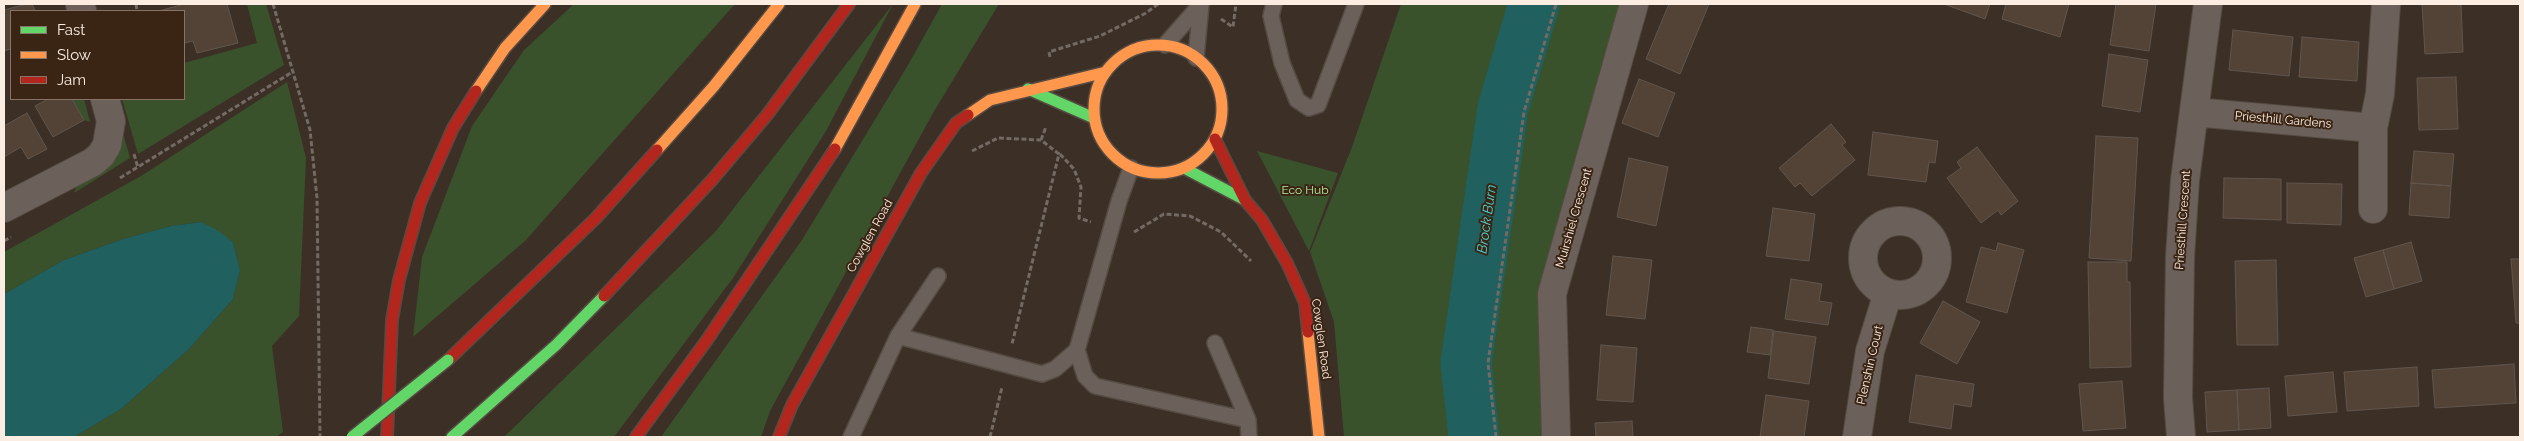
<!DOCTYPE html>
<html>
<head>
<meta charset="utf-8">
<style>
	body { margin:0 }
	#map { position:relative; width:2524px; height:441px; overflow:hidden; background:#3c2f26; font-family:Raleway,sans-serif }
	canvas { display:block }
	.frame { position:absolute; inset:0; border:5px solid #fcede2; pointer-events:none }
	.legend { position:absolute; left:10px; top:10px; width:175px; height:90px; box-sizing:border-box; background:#3a2413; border:1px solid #887466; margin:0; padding:6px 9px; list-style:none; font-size:15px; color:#fcede2 }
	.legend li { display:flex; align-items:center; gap:10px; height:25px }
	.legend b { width:25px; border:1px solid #887466 }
</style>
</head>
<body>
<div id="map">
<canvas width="2524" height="441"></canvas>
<div class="frame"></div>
<ul class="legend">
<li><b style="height:6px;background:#63d668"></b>Fast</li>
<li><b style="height:6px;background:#ff974d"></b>Slow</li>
<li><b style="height:6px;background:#b3261e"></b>Jam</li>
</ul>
</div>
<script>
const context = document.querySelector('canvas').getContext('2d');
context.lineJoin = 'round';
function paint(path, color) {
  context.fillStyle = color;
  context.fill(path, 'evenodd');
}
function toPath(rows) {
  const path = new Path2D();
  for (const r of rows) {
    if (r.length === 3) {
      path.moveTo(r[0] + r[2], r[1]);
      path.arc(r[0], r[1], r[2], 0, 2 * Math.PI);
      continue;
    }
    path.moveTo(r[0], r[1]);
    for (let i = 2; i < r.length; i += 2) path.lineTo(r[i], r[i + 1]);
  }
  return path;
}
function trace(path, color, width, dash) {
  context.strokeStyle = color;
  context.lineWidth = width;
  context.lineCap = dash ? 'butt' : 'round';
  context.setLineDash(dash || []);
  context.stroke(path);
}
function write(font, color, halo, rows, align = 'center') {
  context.font = font + ' Raleway,sans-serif';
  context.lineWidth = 4;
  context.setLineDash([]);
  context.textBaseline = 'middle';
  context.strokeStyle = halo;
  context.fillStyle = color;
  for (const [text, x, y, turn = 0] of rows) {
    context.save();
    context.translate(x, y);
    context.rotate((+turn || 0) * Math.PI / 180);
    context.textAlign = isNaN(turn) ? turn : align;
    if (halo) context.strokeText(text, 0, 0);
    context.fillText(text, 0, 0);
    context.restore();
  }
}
const green = toPath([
	[247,4,266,4,284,65,138,154,122,99,184,99,184,63,257,43],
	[574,4,735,4,525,241,413,337,422,257,472,126,524,50],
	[893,4,826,131,733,278,614,437,504,437,716,231],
	[942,4,999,4,933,113,770,411,761,437,661,437,802,240,908,65],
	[1401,4,1623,4,1566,279,1569,437,1344,437,1334,322,1310,252,1352,147],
	[287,82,306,158,299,316,272,346,283,432,276,437,74,437,121,409,189,349,233,299,240,270,233,242,200,222,171,226,123,239,64,260,4,294,4,252,141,176],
	[72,99,84,99,90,122,84,120],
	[120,122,130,158,74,193,80,177],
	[1257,151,1338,173,1309,251]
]);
const water = toPath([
	[201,222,217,230,233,242,240,270,233,299,189,349,121,409,74,437,4,437,4,294,64,260,123,239,171,226]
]);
const river = toPath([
	[1474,437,1466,363,1503,108,1534,4]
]);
const building = toPath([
	[27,4,32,4,35,11,11,11,11,49,4,51,4,10,27,4],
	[184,4,227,4,238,43,197,53,193,41,184,43,184,11,159,11,184,4],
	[1669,4,1709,4,1680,74,1646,59,1669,4],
	[1944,4,1990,4,1985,19,1944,4],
	[2006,4,2069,4,2060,37,2002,19,2006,4],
	[2116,4,2156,4,2149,51,2110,45,2116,4],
	[2422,4,2461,4,2463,52,2425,54,2422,4],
	[2233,30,2293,37,2289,76,2229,70,2233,30],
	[2302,37,2359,42,2357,81,2299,77,2302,37],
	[2109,54,2148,60,2140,112,2102,106,2109,54],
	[2456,77,2458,129,2419,130,2417,78,2456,77],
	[1639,79,1675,93,1658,137,1622,123,1639,79],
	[48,99,72,99,84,120,53,137,35,106,48,99],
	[27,113,47,149,28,159,21,147,4,157,4,126,27,113],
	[1831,124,1846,142,1842,145,1855,160,1812,196,1800,183,1795,187,1779,168,1831,124],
	[1873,132,1938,141,1935,163,1929,162,1926,182,1868,175,1873,132],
	[2096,136,2138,138,2131,261,2089,258,2096,136],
	[1977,147,2018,201,2001,215,1998,210,1981,223,1947,178,1961,168,1957,162,1977,147],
	[2414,151,2454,154,2451,186,2411,183,2414,151],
	[1629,158,1668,167,1656,226,1617,217,1629,158],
	[2224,178,2281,179,2281,220,2223,218,2224,178],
	[2287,183,2342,184,2341,225,2287,223,2287,183],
	[2411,183,2451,186,2449,218,2409,215,2411,183],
	[1773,208,1815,214,1809,261,1766,256,1773,208],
	[2411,242,2422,281,2394,289,2383,250,2411,242],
	[1998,243,2024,250,2007,313,1966,302,1981,247,1996,251,1998,243],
	[2383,250,2394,289,2366,297,2354,258,2383,250],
	[1613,256,1652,260,1645,319,1606,315,1613,256],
	[2511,259,2520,259,2520,323,2516,323,2511,259],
	[2276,260,2278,345,2237,345,2235,261,2276,260],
	[2088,262,2127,262,2127,282,2130,282,2131,367,2090,368,2088,262],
	[1791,279,1822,284,1819,301,1832,303,1828,325,1785,319,1791,279],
	[1943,301,1980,322,1957,364,1920,343,1943,301],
	[1751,327,1773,330,1770,355,1747,352,1751,327],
	[1774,331,1816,337,1809,384,1768,378,1774,331],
	[1601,345,1637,348,1633,402,1597,400,1601,345],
	[2514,364,2516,403,2435,408,2432,370,2514,364],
	[2417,367,2419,406,2347,411,2344,372,2417,367],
	[2333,372,2337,412,2288,416,2285,376,2333,372],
	[1916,375,1974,384,1971,407,1954,404,1951,429,1909,422,1916,375],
	[2122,381,2126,428,2083,431,2079,384,2122,381],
	[2269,388,2271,428,2239,430,2237,390,2269,388],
	[2237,390,2239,430,2207,432,2205,392,2237,390],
	[1766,395,1809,401,1804,437,1760,437,1766,395],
	[1632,421,1633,437,1596,437,1595,423,1632,421]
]);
const path = toPath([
	[136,4,137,11],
	[273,4,310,130,317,198,320,437],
	[1221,19,1233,27,1236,4],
	[1050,57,1049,52,1100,36,1146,13,1158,4],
	[1041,140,1046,127],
	[972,151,998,138,1041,140,1059,154,1012,344],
	[134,154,138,168],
	[1060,154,1074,169,1081,187,1079,218,1091,222],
	[120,178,294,71],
	[1134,232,1164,214,1190,216,1221,232,1251,261],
	[4,241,11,237],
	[990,437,1002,387],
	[1496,437,1488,363,1524,112,1556,4]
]);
const lane = toPath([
	[1274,4,1271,16,1282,63,1297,100,1309,108,1318,105,1356,4],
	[1165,45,1201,4],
	[1196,58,1201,4],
	[898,336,1042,374,1055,369,1077,350,1119,201,1131,168],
	[1215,343,1248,420,1249,437],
	[1077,350,1085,376,1095,386,1248,420],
	[851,437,898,336,938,276]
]);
const street = toPath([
	[80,4,82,11],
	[2194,112,2373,128],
	[4,208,93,162,101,155,107,145,111,121,105,99],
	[2373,209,2373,128,2380,94,2386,4],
	[1900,258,37],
	[1556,437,1552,294,1634,4],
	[1857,437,1870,351,1888,293],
	[2181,437,2178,398,2180,257,2185,180,2208,4]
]);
const fast = toPath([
	[1028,89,1094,118],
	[1184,168,1245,200],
	[452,437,556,345,604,296]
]);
const slow = toPath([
	[1158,109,64],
	[476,91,505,48,545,4],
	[968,115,990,100,1106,72],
	[835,149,915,4],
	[657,150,714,86,779,4],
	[1308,332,1319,437]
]);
const jam = toPath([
	[1215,139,1245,200,1262,220,1287,263,1305,303,1308,332],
	[604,296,712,180,767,115,849,4],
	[448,360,596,218,657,150],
	[387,437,392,320,399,280,420,203,453,128,476,91],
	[636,437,707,340,835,149],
	[779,437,792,405,921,173,956,123,968,115]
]);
const fastBridge = toPath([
	[352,437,448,360]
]);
const streetNames = [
	["Priesthill Gardens",2283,120,5],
	["Muirshiel Crescent",1574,218,-74],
	["Priesthill Crescent",2183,220,-86],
	["Cowglen Road",870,236,-61],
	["Cowglen Road",1321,339,82],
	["Plenshin Court",1870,365,-77]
];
const parkNames = [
	["Eco Hub",1305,190]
];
const waterNames = [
	["Brock Burn",1487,219,-82]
];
paint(green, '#39522b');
paint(water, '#20605f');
trace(river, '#20605f', 51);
paint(building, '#524336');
trace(building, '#60564e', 1);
trace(lane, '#564b42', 18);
trace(street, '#564b42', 30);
trace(fast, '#564b42', 14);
trace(slow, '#564b42', 14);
trace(jam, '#564b42', 14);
trace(path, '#726a63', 3, [5, 2.5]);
trace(lane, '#6c615a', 15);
trace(street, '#6c615a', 28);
trace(fast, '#63d668', 11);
trace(slow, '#ff974d', 11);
trace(jam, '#b3261e', 11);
trace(fastBridge, '#564b42', 14, []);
trace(fastBridge, '#63d668', 11);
write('12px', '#fcede2', '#3a2413', streetNames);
write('12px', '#b4eca0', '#3a2413', parkNames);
write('italic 14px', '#4cd5d5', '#3a2413', waterNames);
</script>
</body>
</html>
